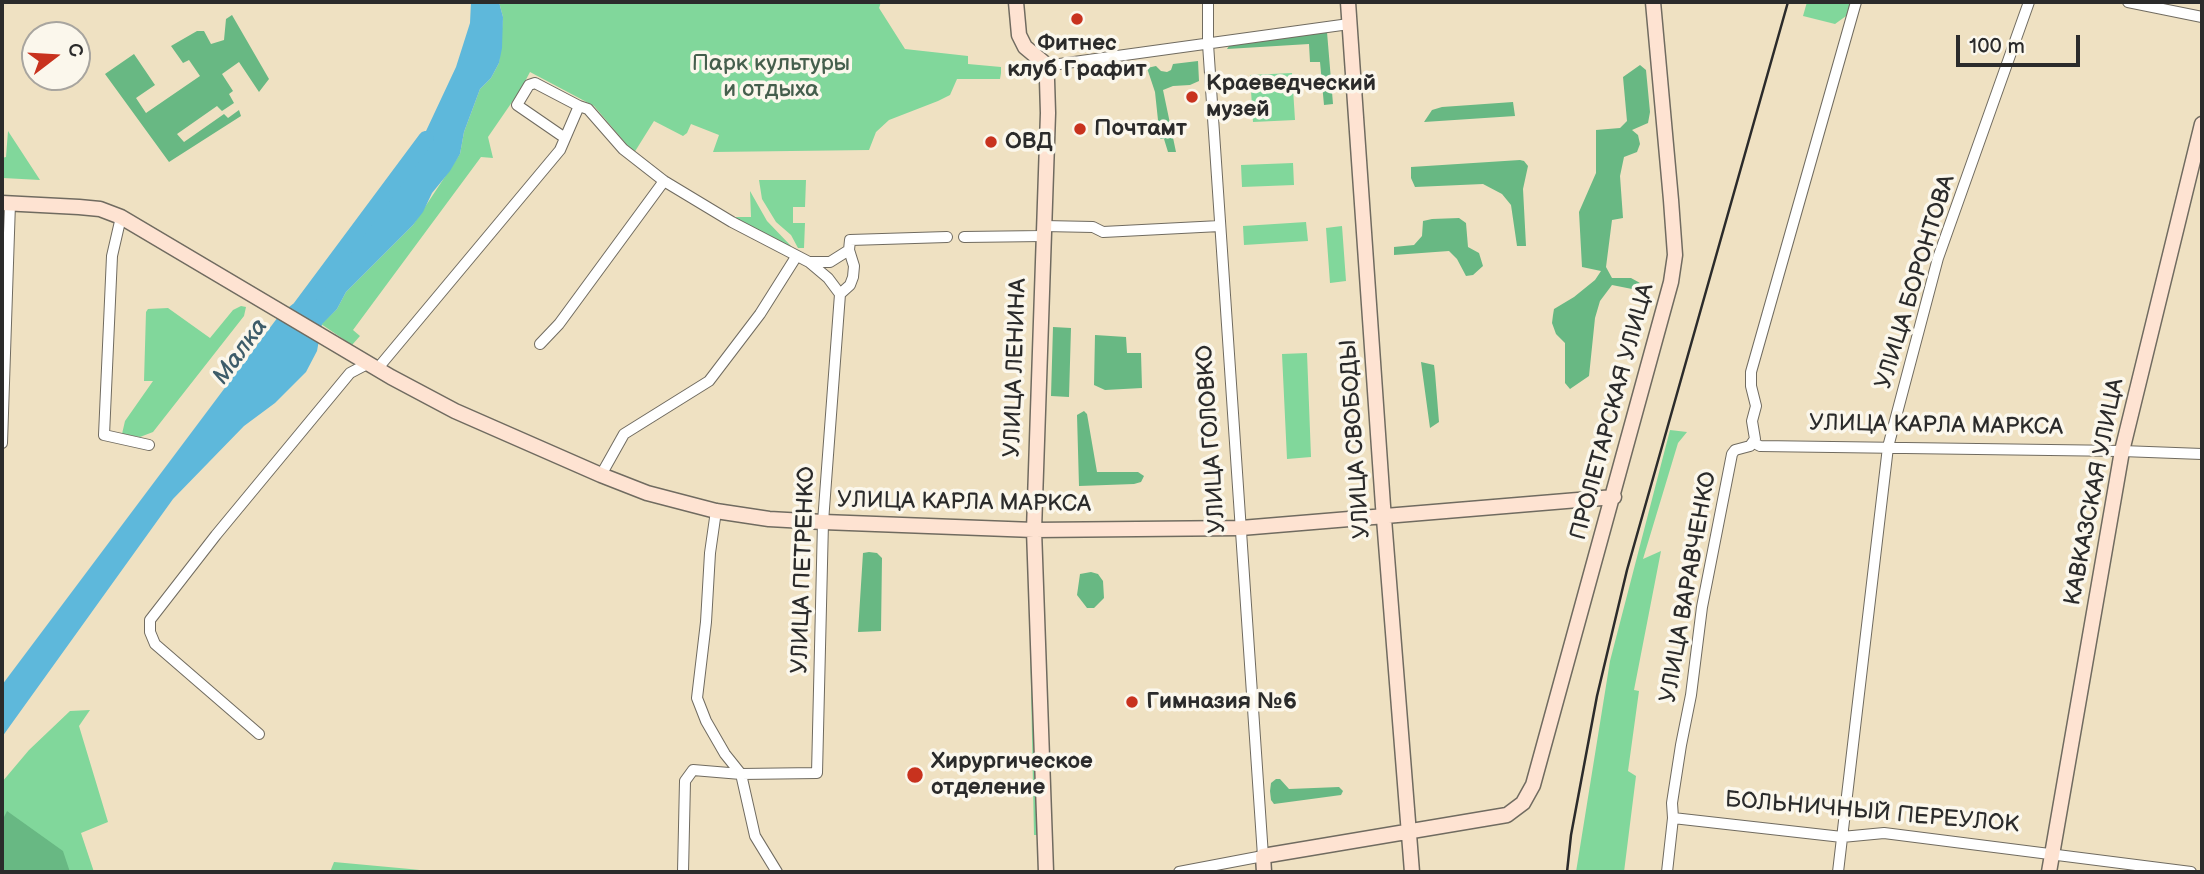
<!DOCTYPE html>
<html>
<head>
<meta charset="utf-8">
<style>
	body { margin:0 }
	#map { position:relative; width:2204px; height:874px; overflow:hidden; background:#efe1c2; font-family:"Balsamiq Sans",sans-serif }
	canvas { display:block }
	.frame { position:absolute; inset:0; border:4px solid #2b2b2b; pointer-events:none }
	.north { position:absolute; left:21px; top:21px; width:70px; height:70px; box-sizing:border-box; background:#fbf7ec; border:2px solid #a8a59f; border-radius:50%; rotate:73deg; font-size:19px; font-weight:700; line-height:28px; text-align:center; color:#2b2b2b }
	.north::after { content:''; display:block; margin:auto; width:24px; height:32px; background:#c8321e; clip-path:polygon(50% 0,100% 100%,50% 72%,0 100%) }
	.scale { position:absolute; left:1956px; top:35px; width:124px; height:32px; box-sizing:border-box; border:4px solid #2b2b2b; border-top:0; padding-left:9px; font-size:21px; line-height:24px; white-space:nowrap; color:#2b2b2b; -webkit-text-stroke:5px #fbf7ec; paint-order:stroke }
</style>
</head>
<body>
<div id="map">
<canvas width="2204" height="874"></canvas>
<div class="frame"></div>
<div class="north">С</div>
<div class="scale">100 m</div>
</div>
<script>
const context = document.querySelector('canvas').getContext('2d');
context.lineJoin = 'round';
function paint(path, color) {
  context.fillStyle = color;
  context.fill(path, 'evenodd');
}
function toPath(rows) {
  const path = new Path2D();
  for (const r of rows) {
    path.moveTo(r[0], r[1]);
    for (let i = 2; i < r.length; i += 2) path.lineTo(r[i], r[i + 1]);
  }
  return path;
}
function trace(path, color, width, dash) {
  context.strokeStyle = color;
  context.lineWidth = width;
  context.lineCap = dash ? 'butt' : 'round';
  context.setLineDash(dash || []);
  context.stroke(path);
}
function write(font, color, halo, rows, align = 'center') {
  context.font = font + ' "Balsamiq Sans",sans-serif';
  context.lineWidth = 7;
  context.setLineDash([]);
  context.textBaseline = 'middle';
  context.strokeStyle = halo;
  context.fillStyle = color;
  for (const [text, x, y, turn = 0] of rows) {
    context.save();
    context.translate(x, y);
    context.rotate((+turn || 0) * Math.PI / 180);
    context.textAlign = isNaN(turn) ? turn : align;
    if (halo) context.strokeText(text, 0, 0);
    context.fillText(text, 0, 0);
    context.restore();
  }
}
const green = toPath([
	[499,2,881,2,879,8,905,49,968,56,968,64,1001,67,1001,73,1000,79,957,79,950,95,938,101,889,120,876,132,869,150,713,152,719,135,691,124,687,133,683,136,654,121,634,153,594,106,530,72,521,89,488,137,493,158,481,157,353,330,360,336,352,345,321,324,337,309,346,292,413,225,460,154,464,132,480,89,491,78,499,63,503,17],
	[1807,2,1856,2,1853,11,1835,24,1803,16],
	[1292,73,1295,120,1253,122,1250,75],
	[8,131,40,180,3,178,2,158,6,157],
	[1293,163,1294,185,1242,187,1241,165],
	[759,180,806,180,805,207,793,207,793,223,805,223,804,248,798,248,791,235,776,222,762,199],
	[750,191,767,221,791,246,791,251,736,221,736,217,751,217],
	[1306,222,1308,241,1244,245,1243,226],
	[1342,226,1346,281,1330,283,1326,228],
	[241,306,246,307,244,316,153,432,140,437,122,434,125,421,153,381,144,381,146,312,148,309,168,308,210,338,233,310],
	[1307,353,1311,457,1287,459,1282,354],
	[1670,430,1687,432,1678,443,1643,559,1661,551,1634,690,1639,691,1628,771,1636,776,1624,872,1576,872,1610,661],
	[1028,542,1045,835,1034,835],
	[90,710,79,726,108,822,81,833,94,872,2,872,2,782,29,750,70,711],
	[334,862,410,869,439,872,330,872]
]);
const forest = toPath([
	[232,15,269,79,259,92,239,62,222,74,233,91,229,94,234,103,222,111,217,106,177,134,184,142,224,114,228,118,239,110,241,116,169,162,105,74,134,54,155,85,136,98,146,113,200,76,189,60,183,63,171,46,197,31,204,31,211,44,224,40,226,19],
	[1325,31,1327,32,1333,104,1324,105,1320,62,1310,62,1309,44,1227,49,1229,46,1237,43],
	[1198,61,1199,81,1190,85,1173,86,1163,90,1176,152,1168,152,1164,139,1160,139,1155,92,1147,68,1156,66,1161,71,1167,72,1171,70,1173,64],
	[1640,65,1646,70,1650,112,1648,123,1632,130,1638,135,1640,144,1637,152,1624,157,1620,176,1623,218,1612,220,1606,267,1612,278,1631,278,1640,283,1637,290,1612,285,1600,301,1595,318,1589,376,1570,389,1565,383,1565,343,1556,334,1552,323,1553,315,1554,309,1574,297,1595,280,1601,271,1582,267,1579,212,1596,173,1596,130,1620,128,1627,121,1623,77],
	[1513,102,1515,116,1424,122,1432,110,1442,107],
	[1520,160,1524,161,1528,166,1523,189,1526,246,1517,246,1511,205,1502,194,1483,184,1415,187,1411,178,1411,167],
	[1459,218,1466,223,1468,247,1479,253,1483,266,1473,275,1466,276,1457,259,1449,251,1394,255,1394,247,1414,245,1422,236,1423,221,1432,219],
	[1053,327,1071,328,1069,397,1051,396],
	[1095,335,1126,337,1127,353,1141,353,1142,388,1105,390,1094,385],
	[1421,362,1434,365,1435,373,1439,422,1430,428],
	[1084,411,1087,414,1097,472,1138,472,1144,476,1141,482,1134,484,1079,486,1077,415],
	[869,552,877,553,882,558,881,631,858,632,863,553],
	[1091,572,1098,574,1103,581,1104,598,1094,608,1087,608,1077,595,1080,574],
	[1276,779,1280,779,1289,789,1339,787,1343,791,1341,795,1274,804,1271,800,1270,791,1271,783],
	[7,811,63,851,70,872,2,872,2,821]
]);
const water = toPath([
	[471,2,499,2,503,17,502,48,499,63,491,78,480,89,464,132,460,154,450,171,432,193,423,212,413,225,346,292,337,309,322,324,317,351,306,372,275,403,244,426,173,499,2,737,2,685,281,313,293,304,306,300,419,146,456,67,470,23]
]);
const river = toPath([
	[295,315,426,139]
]);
const street = toPath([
	[2128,2,2202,17],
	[1045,66,1349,24],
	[565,138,517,105,529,85,535,83,579,106],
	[121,217,112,256,104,435,149,445],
	[1044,226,1093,227,1103,232,1220,226],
	[964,237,1043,236],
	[809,262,830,262,849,250],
	[840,294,850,285,853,277,854,266,849,250,850,240,947,237],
	[540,344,559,324,664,181],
	[378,368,560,150,579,106,588,109,623,149,664,181,732,222,809,262,828,278,840,294],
	[2,443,10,203],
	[1754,443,1760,446,2122,451,2202,454],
	[601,475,624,434,709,381,760,314,796,257],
	[716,511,710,553,706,622,697,698,706,721,725,754,741,774,755,836,777,872],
	[259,734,155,644,150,632,150,620,216,535,350,373,369,363],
	[1673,818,1842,837,1884,833,2191,872],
	[683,872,685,781,693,770,741,774,817,773,823,522,840,294],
	[1179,872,1263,856,1208,44,1208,2],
	[1667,872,1673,818,1672,803,1681,745,1691,695,1702,607,1732,454,1735,450,1750,446,1755,439,1752,421,1756,406,1751,386,1751,372,1856,2],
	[1838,872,1888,447,1938,258,2029,2]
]);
const secondary = toPath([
	[1016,2,1019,35,1025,47,1043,62,1047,80,1048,113,1034,530,1046,872],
	[1348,2,1383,506,1412,872],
	[2,203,79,207,100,209,121,217,391,377,455,411,601,475,647,493,716,511,769,519,823,522,1034,530,1241,528,1614,497],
	[1264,872,1263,856,1507,815,1523,803,1533,785,1671,282,1675,255,1671,200,1653,2],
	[2049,872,2122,451,2202,124]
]);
const rail = toPath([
	[1567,872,1571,835,1597,696,1627,570,1788,2]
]);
const markers = [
	[1077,19,7,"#c8321e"],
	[1192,97,7,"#c8321e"],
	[1080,129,7,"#c8321e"],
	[991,142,7,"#c8321e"],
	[1132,702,7,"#c8321e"],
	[915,775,9,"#c8321e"]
];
const poiNames = [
	["Фитнес",1077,44,"center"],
	["клуб Графит",1077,70,"center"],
	["Краеведческий",1206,84],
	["музей",1206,110],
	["Почтамт",1094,129],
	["ОВД",1005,142],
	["Гимназия №6",1146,702],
	["Хирургическое",931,762],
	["отделение",931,788]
];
const parkNames = [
	["Парк культуры",771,64],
	["и отдыха",771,90]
];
const streetNames = [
	["УЛИЦА БОРОНТОВА",1916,282,-73],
	["УЛИЦА ЛЕНИНА",1016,368,-88],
	["ПРОЛЕТАРСКАЯ УЛИЦА",1613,412,-75],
	["УЛИЦА КАРЛА МАРКСА",1936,426,1],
	["УЛИЦА ГОЛОВКО",1212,439,-94],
	["УЛИЦА СВОБОДЫ",1356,439,-94],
	["КАВКАЗСКАЯ УЛИЦА",2095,492,-79],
	["УЛИЦА КАРЛА МАРКСА",964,503,1],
	["УЛИЦА ПЕТРЕНКО",804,570,-88],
	["УЛИЦА ВАРАВЧЕНКО",1689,587,-80],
	["БОЛЬНИЧНЫЙ ПЕРЕУЛОК",1872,813,5]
];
const waterNames = [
	["Малка",241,352,-54]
];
paint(green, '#81d79b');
paint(forest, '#68b883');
paint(water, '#5eb8db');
trace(river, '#5eb8db', 16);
trace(street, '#706b60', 12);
trace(secondary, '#706b60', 17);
trace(street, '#fff', 10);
trace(secondary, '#fee3d2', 14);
trace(rail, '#2b2b2b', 2.5);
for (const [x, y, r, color] of markers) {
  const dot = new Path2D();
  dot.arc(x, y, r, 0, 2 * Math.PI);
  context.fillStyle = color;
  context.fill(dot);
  trace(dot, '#fbf7ec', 2.5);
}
write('bold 23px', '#2b2b2b', '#fbf7ec', poiNames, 'left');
write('23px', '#455f4d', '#fbf7ec', parkNames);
write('23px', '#2b2b2b', '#fbf7ec', streetNames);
write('italic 24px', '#3d5c69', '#fbf7ec', waterNames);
</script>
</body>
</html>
